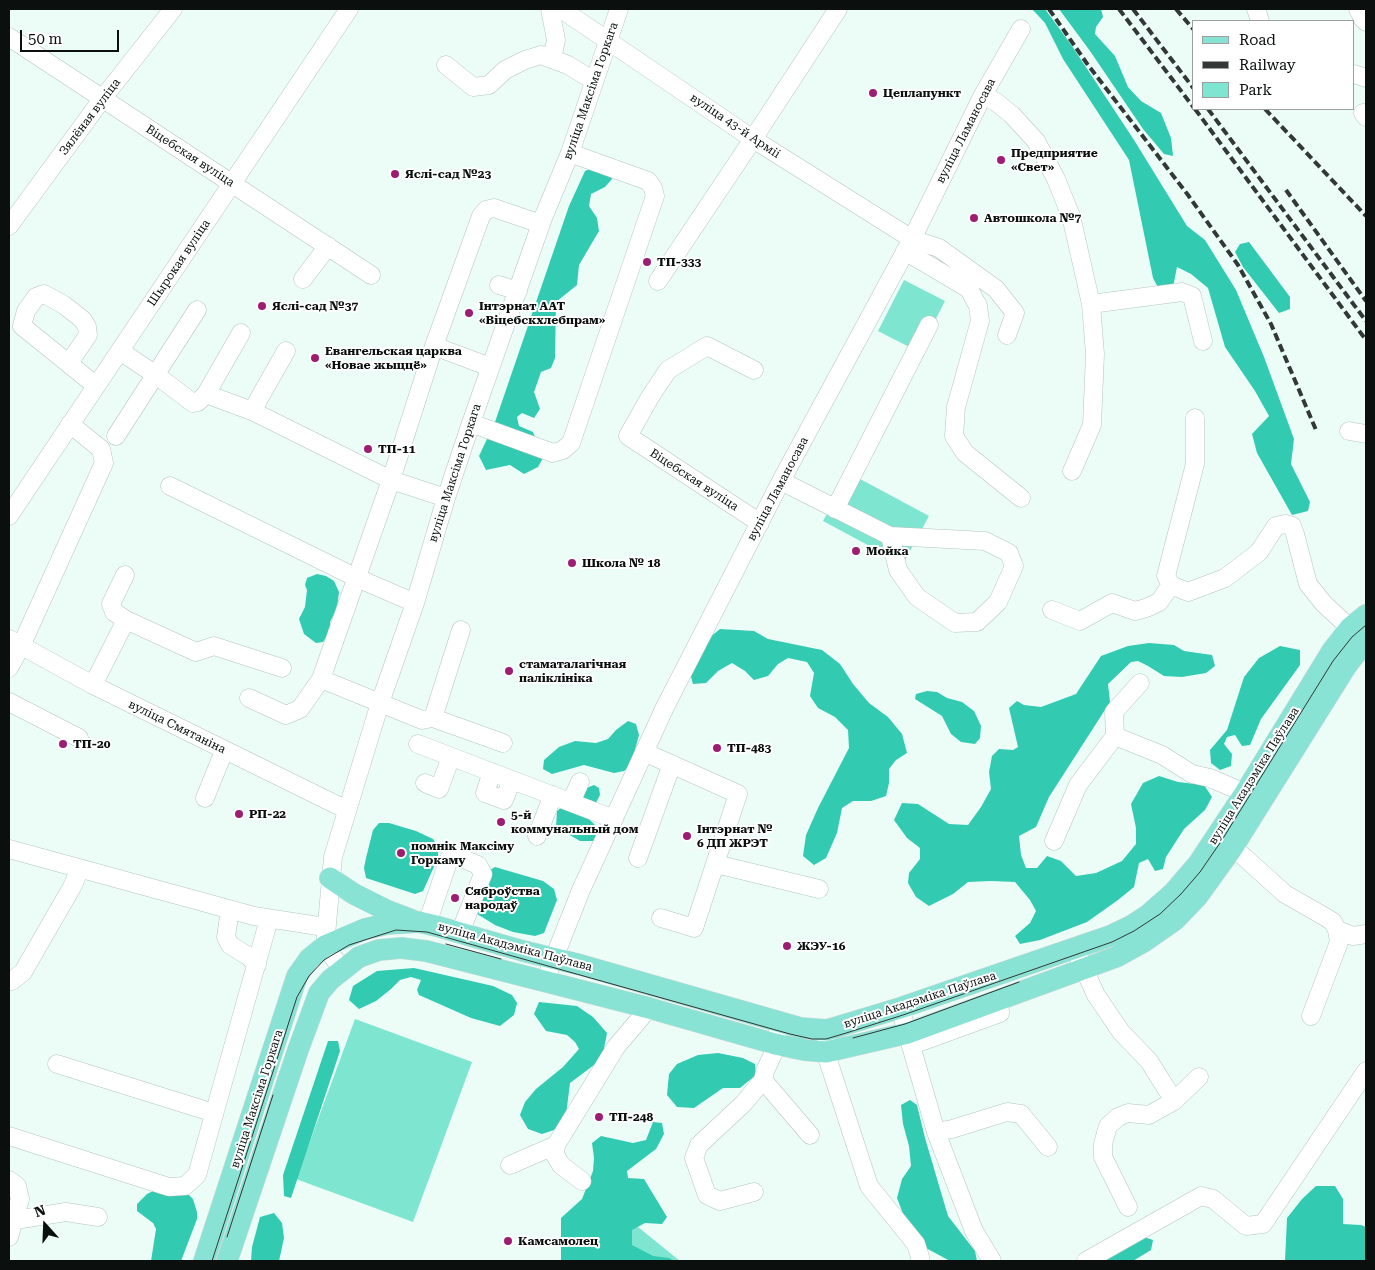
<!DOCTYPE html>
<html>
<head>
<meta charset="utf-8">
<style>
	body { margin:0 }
	#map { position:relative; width:1375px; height:1270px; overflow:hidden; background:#ecfdf8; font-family:"Roboto Serif",serif }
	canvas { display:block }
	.frame { position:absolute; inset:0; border:10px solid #0b100f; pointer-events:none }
	.legend { position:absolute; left:1192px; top:20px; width:162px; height:90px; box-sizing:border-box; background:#fff; border:1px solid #9d9f9f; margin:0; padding:6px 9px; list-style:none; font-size:15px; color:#0b100f }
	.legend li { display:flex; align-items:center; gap:10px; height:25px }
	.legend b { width:25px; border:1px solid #9d9f9f }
	.north { position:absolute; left:20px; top:1200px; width:50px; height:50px; -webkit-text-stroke:4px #fff; paint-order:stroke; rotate:340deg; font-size:14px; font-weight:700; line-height:20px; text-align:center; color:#0b100f }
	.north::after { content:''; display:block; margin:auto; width:18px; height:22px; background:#0b100f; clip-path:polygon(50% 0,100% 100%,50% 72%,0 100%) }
	.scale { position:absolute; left:20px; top:30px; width:99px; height:22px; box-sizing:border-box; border:2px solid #0b100f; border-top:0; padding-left:6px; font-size:15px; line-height:18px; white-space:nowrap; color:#0b100f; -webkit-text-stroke:4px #fff; paint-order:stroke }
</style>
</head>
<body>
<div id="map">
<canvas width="1375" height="1270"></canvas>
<div class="frame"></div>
<ul class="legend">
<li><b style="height:6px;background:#89e3d4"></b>Road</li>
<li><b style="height:6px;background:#313836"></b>Railway</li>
<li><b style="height:14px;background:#7ee5d0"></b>Park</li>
</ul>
<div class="north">N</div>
<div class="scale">50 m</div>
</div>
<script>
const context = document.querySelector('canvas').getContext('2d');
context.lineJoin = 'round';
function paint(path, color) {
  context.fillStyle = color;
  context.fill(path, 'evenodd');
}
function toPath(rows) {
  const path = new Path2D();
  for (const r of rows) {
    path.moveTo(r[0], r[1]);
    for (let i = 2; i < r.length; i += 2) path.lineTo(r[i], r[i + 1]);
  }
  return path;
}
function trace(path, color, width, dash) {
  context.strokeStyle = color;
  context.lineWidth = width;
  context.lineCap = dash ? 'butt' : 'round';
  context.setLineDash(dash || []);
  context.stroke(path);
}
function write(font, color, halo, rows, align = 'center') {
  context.font = font + ' "Roboto Serif",serif';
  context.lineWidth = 4;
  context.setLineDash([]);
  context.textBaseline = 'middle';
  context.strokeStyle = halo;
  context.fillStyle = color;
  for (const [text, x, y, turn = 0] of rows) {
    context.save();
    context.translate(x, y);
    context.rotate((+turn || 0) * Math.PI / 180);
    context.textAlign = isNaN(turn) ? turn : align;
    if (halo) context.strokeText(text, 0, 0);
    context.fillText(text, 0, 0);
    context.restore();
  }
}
const green = toPath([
	[904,280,945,301,919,352,878,331],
	[849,473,929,516,903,564,823,521],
	[355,1019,472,1062,413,1222,296,1179],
	[617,1210,680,1261,580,1261]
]);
const forest = toPath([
	[1032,9,1045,9,1072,46,1134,140,1187,226,1205,240,1236,290,1264,357,1294,439,1291,464,1310,502,1308,511,1292,515,1257,453,1252,434,1269,416,1255,391,1225,347,1208,288,1191,274,1177,267,1173,287,1160,291,1153,278,1129,160,1063,59,1045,23],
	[1059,9,1101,9,1103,17,1096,27,1095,34,1115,56,1128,87,1141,101,1161,113,1171,138,1173,156,1164,154,1143,129,1090,51],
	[598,166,608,171,612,179,605,187,591,194,589,206,597,218,599,231,579,265,577,285,556,302,555,358,551,368,541,372,534,392,540,409,534,418,522,413,517,417,519,426,533,432,543,458,538,467,524,474,510,465,486,470,479,456,495,422,569,206,585,171],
	[1249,242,1290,297,1290,309,1279,313,1243,267,1235,252,1240,244],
	[317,574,326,576,334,581,339,592,337,608,330,622,330,631,323,642,316,643,304,634,299,619,305,607,307,590,305,585,307,578],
	[720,629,754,631,768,639,822,650,840,664,853,684,869,703,888,717,902,734,907,753,896,760,889,769,889,783,886,796,871,801,853,801,842,808,837,833,826,858,814,865,803,856,806,835,818,808,849,748,848,730,835,717,818,708,810,696,814,673,807,662,788,658,778,664,768,676,754,680,745,671,732,663,718,671,706,683,693,684,690,673,709,638],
	[1149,643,1174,645,1184,651,1212,655,1215,666,1206,673,1182,677,1164,676,1148,666,1138,661,1131,662,1108,684,1110,702,1049,797,1036,827,1019,836,1021,855,1026,868,1037,868,1047,856,1061,861,1076,876,1096,873,1122,861,1136,844,1136,828,1131,804,1143,783,1159,776,1178,782,1204,785,1212,797,1205,810,1184,829,1166,857,1163,869,1155,871,1148,859,1139,863,1134,887,1118,900,1087,922,1040,940,1020,944,1015,936,1030,923,1036,911,1030,900,1015,882,991,881,968,882,953,894,929,906,916,897,908,883,909,873,920,859,920,848,907,838,894,820,902,803,918,804,949,824,968,825,981,807,991,789,989,772,992,756,999,749,1013,750,1018,747,1009,708,1017,701,1024,705,1041,707,1076,694,1101,656,1128,646],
	[1280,646,1300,650,1300,665,1261,719,1250,745,1242,746,1235,735,1227,737,1224,744,1232,754,1231,766,1220,770,1211,763,1210,750,1227,730,1244,677,1259,658],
	[927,691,937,692,947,698,962,702,974,711,981,726,980,738,975,744,961,742,951,734,942,716,915,699,916,694],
	[628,721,636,724,639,735,631,765,624,771,614,773,584,765,552,774,543,769,544,760,559,747,575,741,596,743,608,739,616,730],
	[594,785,599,788,600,795,588,818,597,827,600,834,594,841,580,841,556,827,557,811,584,789],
	[379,823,389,823,416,831,433,839,438,847,438,858,423,891,415,894,366,878,364,868,366,858,373,830],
	[495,867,543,881,554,889,557,900,544,933,535,936,513,932,495,925,477,914,475,904,490,870],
	[414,968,493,986,512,995,517,1003,514,1015,500,1026,471,1018,419,995,417,990,421,980,411,977,400,980,391,989,376,1001,359,1009,349,1000,353,986,377,971],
	[539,1002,577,1006,593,1017,607,1033,602,1059,570,1083,566,1115,557,1129,542,1134,528,1129,520,1115,525,1102,536,1089,563,1067,579,1049,575,1042,567,1035,546,1031,534,1014],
	[328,1041,338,1041,340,1051,291,1198,284,1196,283,1175],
	[718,1053,743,1058,755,1064,756,1075,740,1088,723,1088,694,1108,677,1107,667,1095,669,1074,677,1064,698,1055],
	[910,1100,917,1105,925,1138,948,1216,975,1251,977,1261,950,1261,924,1247,908,1227,897,1198,902,1179,911,1166,909,1146,903,1124,901,1105],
	[653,1122,662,1123,664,1134,656,1149,627,1171,628,1178,644,1179,667,1217,662,1224,645,1223,632,1230,632,1245,653,1256,669,1258,674,1261,561,1261,561,1218,582,1199,593,1171,594,1158,592,1143,601,1136,633,1143,646,1140],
	[1316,1186,1335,1186,1343,1199,1343,1224,1361,1225,1366,1227,1366,1261,1285,1261,1287,1218,1302,1199],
	[159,1188,183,1189,193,1199,197,1212,197,1219,181,1261,151,1261,156,1229,153,1223,137,1211,137,1204,147,1194],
	[274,1213,282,1223,284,1238,279,1261,251,1261,252,1247,260,1217],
	[1144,1237,1153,1240,1151,1250,1133,1261,1100,1261]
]);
const minor = toPath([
	[550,9,556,40,552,59],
	[561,9,753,139,912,239,939,248,996,289,1015,313,1007,335],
	[1256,9,1260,21],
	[1358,9,1363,19,1366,22],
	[9,37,371,275],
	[446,65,473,87,489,85,505,70,525,60,541,55,568,65,594,81],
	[1354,74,1366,78],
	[983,95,996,102,1012,115,1036,141,1056,179,1071,216,1091,304,1095,354,1092,425,1072,471],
	[1363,113,1366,117],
	[9,226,103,98,173,9],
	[905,251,969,289,978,306,980,321,956,407,954,436,965,453,1021,498],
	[303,279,328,246],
	[658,281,753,139,838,9],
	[499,285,518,291],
	[1091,304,1182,292,1192,296,1203,341],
	[434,346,490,367],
	[120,351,156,375,193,403,198,402,206,394,241,333],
	[69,363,88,335,87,327,83,320,64,305,44,294,36,297,26,311,22,326,95,385],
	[754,370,707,346,668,370,650,397,628,436,760,523],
	[206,394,252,411,391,480,446,498],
	[252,411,286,351],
	[1195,418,1195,464,1166,576,1171,585,1188,592,1225,578,1259,552,1276,526,1285,524,1292,526,1295,534,1308,584,1324,604,1350,628],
	[471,423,553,453,563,450,571,443,655,196,653,188,648,181,570,153],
	[1349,431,1366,434],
	[116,436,197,310],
	[781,481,890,536,898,570,917,597,955,623,977,622,998,602,1014,566,1009,553,985,541,890,536],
	[170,486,357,578,415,603],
	[835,509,929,325],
	[9,516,349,9],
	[125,575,111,604,114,612,126,620,196,652,214,646,282,668],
	[1052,610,1080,621,1112,603,1135,611,1146,608,1159,602,1171,585],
	[9,639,93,685,347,810],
	[9,668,21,646,104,463,101,449,70,424],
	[321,679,391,480,434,346,481,216,486,210,494,208,541,224],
	[93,685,126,620],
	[249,698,286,715,300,709,321,679,422,720,433,718,461,630],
	[9,702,79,738],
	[433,718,503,743],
	[1115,736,1114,712,1140,683],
	[418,744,614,819],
	[644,752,738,794,694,928,661,918],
	[492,772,485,793,504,800,512,780],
	[425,783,439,789,451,757],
	[205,798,224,751],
	[571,802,580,782],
	[537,836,553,795],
	[1223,840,1244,857,1285,894,1327,918,1333,922,1337,930,1339,942,1311,1016],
	[1054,841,1078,785,1115,736,1162,755,1192,774,1210,778,1245,793,1256,800],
	[9,849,254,916,325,927],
	[638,858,672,764],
	[716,864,819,889],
	[230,910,226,937,230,945,248,956,257,965],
	[427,924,449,859,461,858,478,865,483,874,460,933],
	[1337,930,1353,936,1366,934],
	[1079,958,1096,995,1121,1032,1149,1061,1174,1101],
	[342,969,325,946,333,857,380,703,415,603,446,498,471,423,543,218,570,153,619,9],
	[9,981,12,981,23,972,72,887,80,869],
	[545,981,581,890,665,707,781,481,912,239,983,95,1021,29],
	[900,1008,936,1132,974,1231,992,1261],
	[778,1032,773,1054,765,1071,763,1080,810,1135],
	[826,1040,826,1052,828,1060,869,1186,916,1244,920,1257,920,1261],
	[912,1045,1000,1013,999,1000],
	[57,1064,214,1113],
	[936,1132,952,1129,1007,1112,1021,1114,1048,1147],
	[9,1136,169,1187,185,1186,197,1175,269,919],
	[510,1165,556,1145],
	[9,1180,17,1186,20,1199,9,1237],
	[582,1181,561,1165,555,1155,556,1145,616,1047,649,1008],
	[754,1192,720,1201,707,1195,694,1158,699,1145,744,1103,763,1080],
	[1128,1207,1103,1157,1103,1144,1108,1126,1118,1117,1128,1113,1149,1115,1174,1101,1199,1077],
	[15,1220,66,1212,98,1217],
	[1086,1261,1201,1196,1213,1199,1246,1226,1263,1224,1366,1071]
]);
const major = toPath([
	[330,878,354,894,386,910,412,920],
	[204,1261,297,976,309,959,325,946,365,929,387,924,419,922,436,926,523,951,581,965,801,1028,827,1030,900,1008,1110,936,1131,926,1148,915,1173,893,1198,864,1245,793,1332,651,1350,628,1366,615],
	[227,1261,298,1050,319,993,330,980,359,957,379,950,401,948,426,951,649,1008,775,1044,804,1050,826,1052,908,1033,1116,957,1145,941,1175,920,1197,897,1233,847,1347,665,1366,641]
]);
const tram = toPath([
	[446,944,501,959],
	[853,1038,905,1024,1019,982],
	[227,1237,273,1095],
	[212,1261,297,997,309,976,324,960,349,945,396,930,427,932,790,1034,812,1039,826,1039,843,1034,903,1015,1112,942,1134,931,1160,914,1181,894,1200,872,1222,840,1333,661,1352,637,1366,625]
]);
const rail = toPath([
	[1049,9,1088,65,1188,195,1238,265,1271,324,1316,430],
	[1119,9,1194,108],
	[1133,9,1194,89],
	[1176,9,1194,30],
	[1195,109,1366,340],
	[1208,109,1366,321],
	[1265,109,1366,216],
	[1286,190,1366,301]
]);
const markers = [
	[873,93,5,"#9c1d72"],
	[1001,160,5,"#9c1d72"],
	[395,174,5,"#9c1d72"],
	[974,218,5,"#9c1d72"],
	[647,262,5,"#9c1d72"],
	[262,306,5,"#9c1d72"],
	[469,313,5,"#9c1d72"],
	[315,358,5,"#9c1d72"],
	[368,449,5,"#9c1d72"],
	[856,551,5,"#9c1d72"],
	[572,563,5,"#9c1d72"],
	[509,671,5,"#9c1d72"],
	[63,744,5,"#9c1d72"],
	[717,748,5,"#9c1d72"],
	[239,814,5,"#9c1d72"],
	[501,822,5,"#9c1d72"],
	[687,836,5,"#9c1d72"],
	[401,853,5,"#9c1d72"],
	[455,898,5,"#9c1d72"],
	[787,946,5,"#9c1d72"],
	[599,1117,5,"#9c1d72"],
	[508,1241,5,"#9c1d72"]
];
const streetNames = [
	["вуліца Максіма Горкага",591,91,-71],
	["Зялёная вуліца",90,117,-53],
	["вуліца 43-й Арміі",735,126,34],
	["вуліца Ламаносава",966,131,-63],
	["Віцебская вуліца",190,156,33],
	["Шырокая вуліца",179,263,-56],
	["вуліца Максіма Горкага",455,473,-72],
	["Віцебская вуліца",694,480,33],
	["вуліца Ламаносава",778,489,-62],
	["вуліца Смятаніна",177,727,26],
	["вуліца Акадэміка Паўлава",1254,776,-58],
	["вуліца Акадэміка Паўлава",515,947,15],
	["вуліца Акадэміка Паўлава",920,1000,-18],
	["вуліца Максіма Горкага",257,1099,-72]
];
const poiNames = [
	["Цеплапункт",883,93],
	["Предприятие",1011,153],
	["«Свет»",1011,167],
	["Яслі-сад №23",405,174],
	["Автошкола №7",984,218],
	["ТП-333",657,262],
	["Яслі-сад №37",272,306],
	["Інтэрнат ААТ",479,306],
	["«Віцебскхлебпрам»",479,320],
	["Евангельская царква",325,351],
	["«Новае жыццё»",325,365],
	["ТП-11",378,449],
	["Мойка",866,551],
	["Школа № 18",582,563],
	["стаматалагічная",519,664],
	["паліклініка",519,678],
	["ТП-20",73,744],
	["ТП-483",727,748],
	["РП-22",249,814],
	["5-й",511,815],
	["коммунальный дом",511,829],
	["Інтэрнат №",697,829],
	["6 ДП ЖРЭТ",697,843],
	["помнік Максіму",411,846],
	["Горкаму",411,860],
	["Сяброўства",465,891],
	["народаў",465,905],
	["ЖЭУ-16",797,946],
	["ТП-248",609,1117],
	["Камсамолец",518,1241]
];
paint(green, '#7ee5d0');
paint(forest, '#32cbb2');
trace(minor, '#b4c4c0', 19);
trace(major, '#d8d9d9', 22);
trace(minor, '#fff', 18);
trace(major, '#89e3d4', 21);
trace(tram, '#313836', 1);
trace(rail, '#313836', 4, [8, 4]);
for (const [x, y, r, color] of markers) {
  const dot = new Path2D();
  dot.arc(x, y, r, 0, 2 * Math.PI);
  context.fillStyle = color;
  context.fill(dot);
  trace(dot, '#fff', 2);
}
write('12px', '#0b100f', '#fff', streetNames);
write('bold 12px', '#0b100f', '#fff', poiNames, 'left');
</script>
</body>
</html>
